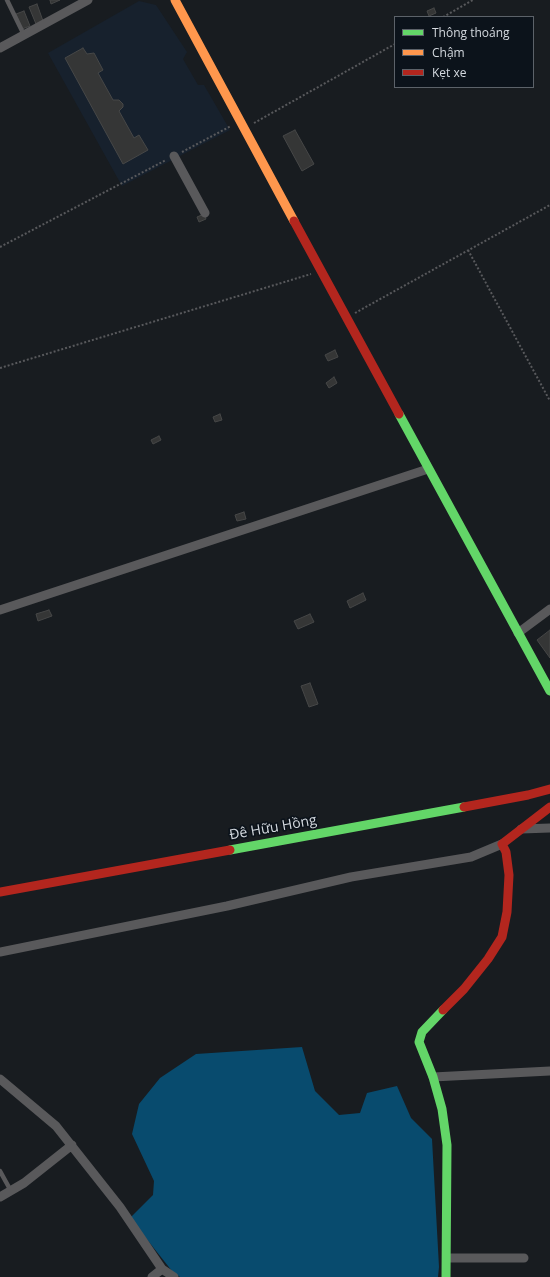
<!DOCTYPE html>
<html>
<head>
<meta charset="utf-8">
<style>
	body { margin:0 }
	#map { position:relative; width:550px; height:1277px; overflow:hidden; background:#181c20; font-family:"Open Sans",sans-serif }
	canvas { display:block }
	.legend { position:absolute; left:394px; top:16px; width:140px; height:72px; box-sizing:border-box; background:#0c131b; border:1px solid #5c6269; margin:0; padding:5px 7px; list-style:none; font-size:12px; color:#d4d9df }
	.legend li { display:flex; align-items:center; gap:8px; height:20px }
	.legend b { width:20px; border:1px solid #5c6269 }
</style>
</head>
<body>
<div id="map">
<canvas width="550" height="1277"></canvas>
<ul class="legend">
<li><b style="height:5px;background:#63d668"></b>Thông thoáng</li>
<li><b style="height:5px;background:#ff974d"></b>Chậm</li>
<li><b style="height:5px;background:#b3261e"></b>Kẹt xe</li>
</ul>
</div>
<script>
const context = document.querySelector('canvas').getContext('2d');
context.lineJoin = 'round';
function paint(path, color) {
  context.fillStyle = color;
  context.fill(path, 'evenodd');
}
function toPath(rows) {
  const path = new Path2D();
  for (const r of rows) {
    path.moveTo(r[0], r[1]);
    for (let i = 2; i < r.length; i += 2) path.lineTo(r[i], r[i + 1]);
  }
  return path;
}
function trace(path, color, width, dash) {
  context.strokeStyle = color;
  context.lineWidth = width;
  context.lineCap = dash ? 'butt' : 'round';
  context.setLineDash(dash || []);
  context.stroke(path);
}
function write(font, color, halo, rows, align = 'center') {
  context.font = font + ' "Open Sans",sans-serif';
  context.lineWidth = 3.5;
  context.setLineDash([]);
  context.textBaseline = 'middle';
  context.strokeStyle = halo;
  context.fillStyle = color;
  for (const [text, x, y, turn = 0] of rows) {
    context.save();
    context.translate(x, y);
    context.rotate((+turn || 0) * Math.PI / 180);
    context.textAlign = isNaN(turn) ? turn : align;
    if (halo) context.strokeText(text, 0, 0);
    context.fillText(text, 0, 0);
    context.restore();
  }
}
const built = toPath([
	[139,1,156,5,187,52,183,59,198,85,204,85,230,130,122,186,48,53]
]);
const water = toPath([
	[302,1047,315,1091,339,1115,360,1113,367,1093,397,1086,411,1118,432,1139,439,1267,438,1277,180,1277,172,1271,130,1218,153,1195,154,1181,132,1134,139,1104,160,1078,196,1054]
]);
const building = toPath([
	[50,0,60,0,51,4,50,0],
	[37,4,43,21,36,24,29,7,37,4],
	[434,8,436,13,429,16,427,11,434,8],
	[24,11,30,26,22,29,16,14,24,11],
	[83,48,87,54,94,53,103,70,98,73,113,100,119,100,123,104,123,107,119,111,134,138,139,135,148,150,123,164,65,58,83,48],
	[295,130,314,164,302,171,283,136,295,130],
	[204,214,206,219,199,222,197,217,204,214],
	[335,350,338,357,328,361,325,355,335,350],
	[334,377,337,383,329,388,326,383,334,377],
	[220,414,222,420,215,422,213,417,220,414],
	[159,436,161,440,153,444,151,440,159,436],
	[244,512,246,519,237,521,235,515,244,512],
	[363,593,366,600,350,608,347,601,363,593],
	[49,610,52,616,38,621,36,614,49,610],
	[310,614,314,622,298,629,294,621,310,614],
	[550,630,550,658,537,640,550,630],
	[310,683,318,704,309,707,301,686,310,683]
]);
const path = toPath([
	[443,17,473,0],
	[254,123,395,44],
	[182,152,231,126],
	[0,247,166,160],
	[468,250,550,401],
	[355,313,550,205],
	[0,368,311,274]
]);
const lane = toPath([
	[7,0,24,35],
	[0,1171,11,1191]
]);
const street = toPath([
	[0,48,88,0],
	[174,156,205,213],
	[0,610,428,469],
	[518,633,550,609],
	[521,829,550,828],
	[0,952,227,906,351,877,471,857,502,844],
	[433,1077,550,1071],
	[0,1079,56,1126,120,1207,162,1269,174,1277],
	[0,1197,24,1183,72,1145],
	[447,1258,524,1258],
	[152,1277,162,1269]
]);
const fast = toPath([
	[399,414,550,691],
	[230,850,464,807],
	[443,1010,422,1032,419,1042,433,1077,442,1109,447,1145,446,1277]
]);
const slow = toPath([
	[175,0,294,221]
]);
const jam = toPath([
	[294,221,399,414],
	[464,807,528,795,550,789],
	[0,892,230,850],
	[443,1010,464,989,488,959,502,937,507,912,509,875,506,852,502,844,550,807]
]);
const streetNames = [
	["Đê Hữu Hồng",273,828,-10]
];
paint(built, '#17212d');
paint(water, '#084b6e');
paint(building, '#353636');
trace(building, '#464747', 1);
trace(path, '#58595c', 2, [2, 2]);
trace(lane, '#59595b', 4.5);
trace(street, '#59595b', 9);
trace(fast, '#63d668', 9);
trace(slow, '#ff974d', 9);
trace(jam, '#b3261e', 9);
write('14px', '#d4d9df', '#0c131b', streetNames);
</script>
</body>
</html>
